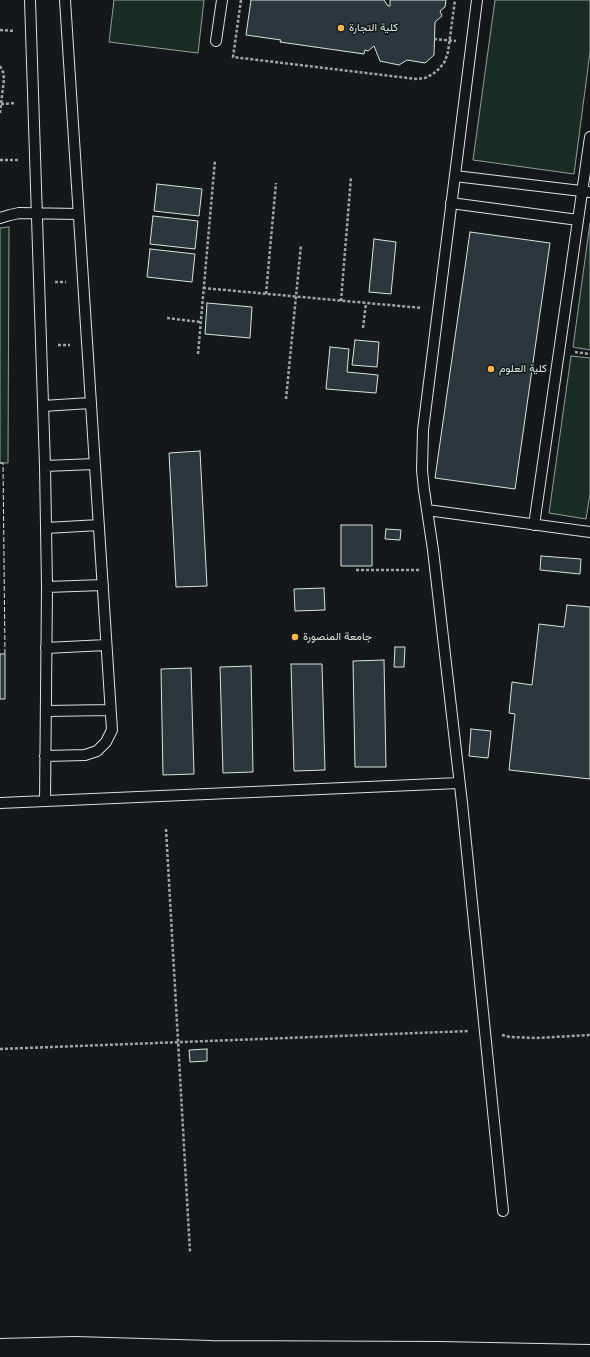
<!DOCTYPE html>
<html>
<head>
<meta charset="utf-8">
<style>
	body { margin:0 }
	canvas { display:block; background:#14181c }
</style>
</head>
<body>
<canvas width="590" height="1357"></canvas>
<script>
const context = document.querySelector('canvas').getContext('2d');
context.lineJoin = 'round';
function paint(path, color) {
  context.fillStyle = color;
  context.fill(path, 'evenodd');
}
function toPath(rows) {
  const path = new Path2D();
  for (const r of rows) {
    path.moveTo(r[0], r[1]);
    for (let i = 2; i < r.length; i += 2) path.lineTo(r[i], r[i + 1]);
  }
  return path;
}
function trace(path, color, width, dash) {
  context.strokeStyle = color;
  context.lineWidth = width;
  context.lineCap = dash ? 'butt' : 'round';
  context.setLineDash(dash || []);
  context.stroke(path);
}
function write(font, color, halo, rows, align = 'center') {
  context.font = font + ' Poppins,Vazirmatn,sans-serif';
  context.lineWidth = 3;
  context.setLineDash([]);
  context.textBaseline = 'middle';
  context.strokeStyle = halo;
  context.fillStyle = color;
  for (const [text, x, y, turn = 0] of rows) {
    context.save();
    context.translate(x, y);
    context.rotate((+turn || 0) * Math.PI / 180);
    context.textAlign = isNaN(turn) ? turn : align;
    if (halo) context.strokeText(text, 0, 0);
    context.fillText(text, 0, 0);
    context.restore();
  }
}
const green = toPath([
	[114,0,204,0,198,53,109,42,114,0],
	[495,0,590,0,590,52,574,174,473,160,495,0],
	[590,223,590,350,573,347,590,223],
	[9,227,8,463,0,463,0,228,9,227],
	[571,356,590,358,590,494,586,519,549,513,571,356]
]);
const building = toPath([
	[251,0,384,0,388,6,390,6,390,0,446,0,445,7,440,11,442,16,435,22,434,55,425,63,407,60,399,65,380,61,374,46,368,51,365,50,364,54,280,42,281,40,246,35,251,0],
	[157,184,202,189,199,216,154,211,157,184],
	[153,216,198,221,195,249,150,244,153,216],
	[470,232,550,243,515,489,435,478,470,232],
	[374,239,396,242,391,294,369,292,374,239],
	[150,249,195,254,192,282,147,277,150,249],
	[207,303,252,307,250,338,205,334,207,303],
	[355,340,379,342,377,367,352,365,355,340],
	[330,347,349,349,347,372,378,375,376,393,326,389,330,347],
	[200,451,207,586,176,587,169,453,200,451],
	[341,525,372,525,372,566,341,566,341,525],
	[386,529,401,530,400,540,385,539,386,529],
	[541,556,581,559,580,574,540,570,541,556],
	[324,588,325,610,295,611,294,589,324,588],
	[567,605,590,607,590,779,509,770,515,714,509,713,512,682,532,685,539,624,564,627,567,605],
	[395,647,405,647,404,667,394,667,395,647],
	[0,654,5,654,5,699,0,699,0,654],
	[384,660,386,767,355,767,353,661,384,660],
	[291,664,322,664,325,770,294,771,291,664],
	[251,666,253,772,223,773,220,667,251,666],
	[191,668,194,774,163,775,161,669,191,668],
	[471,729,491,731,488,758,469,756,471,729],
	[207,1049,207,1061,190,1062,189,1050,207,1049]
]);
const path = toPath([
	[241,0,233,57,416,79,425,78,433,74,440,68,445,61,448,52,455,0],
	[0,30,15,31],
	[434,39,456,41],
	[0,66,3,72,4,79,0,113],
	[1,104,16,103],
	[0,160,19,160],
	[55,282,66,282],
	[203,288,422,308],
	[266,294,276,183],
	[341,301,351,177],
	[167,318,200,322],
	[363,328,366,303],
	[58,345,70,345],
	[575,352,590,354],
	[198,354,215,160],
	[286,399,301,245],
	[356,570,420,570],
	[166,829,190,1252],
	[502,1035,510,1037,536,1038,590,1035],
	[0,1049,469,1031]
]);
const service = toPath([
	[30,0,45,466,47,587,45,801],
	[477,0,423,430,422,470,424,490,433,550,462,803,503,1211],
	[216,41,222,0],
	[455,176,590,192],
	[451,203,578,220],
	[0,218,10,215,19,213,78,214],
	[43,406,90,403],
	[45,466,94,464],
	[427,510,590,532],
	[534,525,590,137],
	[46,528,99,525],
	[47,587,103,585],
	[46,648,106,645],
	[46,711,110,710],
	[45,756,85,755,97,751,106,742,112,730,65,0],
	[0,803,459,783]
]);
const secondary = toPath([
	[0,1350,75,1348,211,1352,440,1353,590,1356]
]);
const fence = toPath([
	[0,463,3,463,5,656]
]);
const markers = [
	[341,28,4,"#ffb74d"],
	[491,369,4,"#ffb74d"],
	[295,637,4,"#ffb74d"]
];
const poiNames = [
	["كلية التجارة",349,28],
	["كلية العلوم",499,369],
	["جامعة المنصورة",303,637]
];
paint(green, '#1a2d24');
trace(green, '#939e99', 1);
paint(building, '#2c363c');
trace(building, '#d8e6dc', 1);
trace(service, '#d8e6dc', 12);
trace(secondary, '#d8e6dc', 24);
trace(path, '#9da8a2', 2.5, [3, 2]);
trace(service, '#14181c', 10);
trace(secondary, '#14181c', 22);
trace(fence, '#d8e6dc', 1, [5, 2]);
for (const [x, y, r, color] of markers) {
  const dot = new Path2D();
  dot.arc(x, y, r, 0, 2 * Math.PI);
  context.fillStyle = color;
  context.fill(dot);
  trace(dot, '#14181c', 1.5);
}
write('11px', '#d8e6dc', '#14181c', poiNames, 'left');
</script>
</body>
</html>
